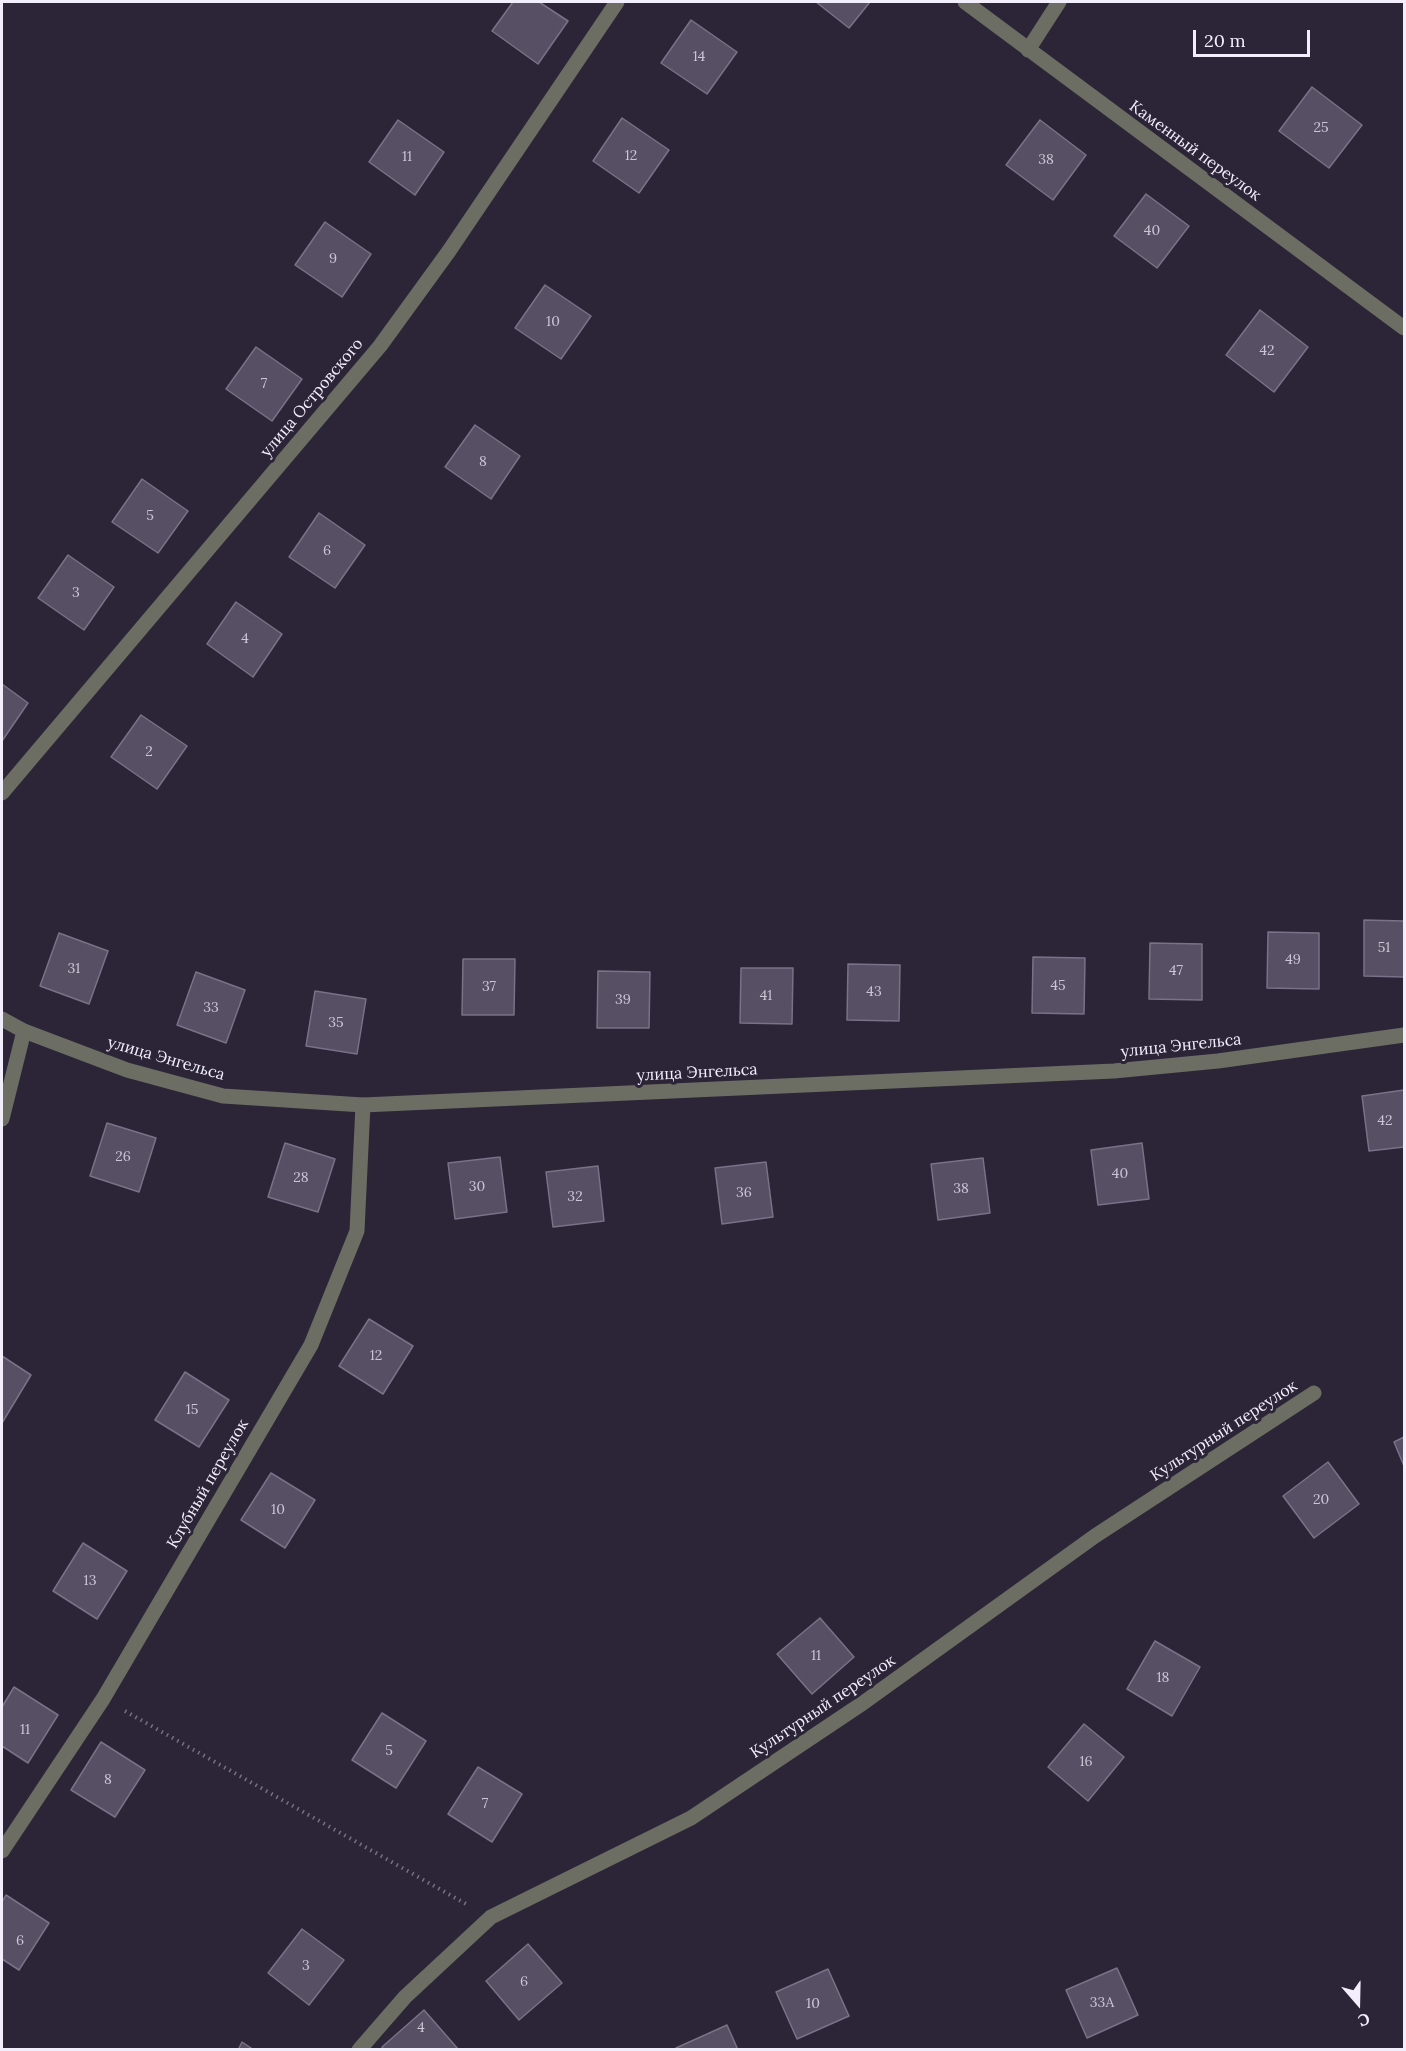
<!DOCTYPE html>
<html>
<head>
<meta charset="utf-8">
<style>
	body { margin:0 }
	#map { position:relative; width:1406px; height:2051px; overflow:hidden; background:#2b2537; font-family:Lora,serif }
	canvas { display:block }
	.frame { position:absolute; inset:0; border:3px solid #f2eefb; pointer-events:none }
	.north { position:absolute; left:1328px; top:1973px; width:60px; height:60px; -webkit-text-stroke:4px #2b2537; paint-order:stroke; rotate:160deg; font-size:16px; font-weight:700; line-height:24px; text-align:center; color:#f2eefb }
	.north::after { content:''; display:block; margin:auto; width:21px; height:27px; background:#f2eefb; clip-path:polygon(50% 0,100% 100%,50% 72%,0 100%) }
	.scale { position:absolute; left:1193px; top:30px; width:117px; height:27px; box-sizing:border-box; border:3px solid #f2eefb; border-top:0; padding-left:8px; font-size:18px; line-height:21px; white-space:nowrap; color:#f2eefb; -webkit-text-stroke:4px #2b2537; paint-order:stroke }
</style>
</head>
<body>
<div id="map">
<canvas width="1406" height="2051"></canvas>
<div class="frame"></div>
<div class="north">С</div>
<div class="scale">20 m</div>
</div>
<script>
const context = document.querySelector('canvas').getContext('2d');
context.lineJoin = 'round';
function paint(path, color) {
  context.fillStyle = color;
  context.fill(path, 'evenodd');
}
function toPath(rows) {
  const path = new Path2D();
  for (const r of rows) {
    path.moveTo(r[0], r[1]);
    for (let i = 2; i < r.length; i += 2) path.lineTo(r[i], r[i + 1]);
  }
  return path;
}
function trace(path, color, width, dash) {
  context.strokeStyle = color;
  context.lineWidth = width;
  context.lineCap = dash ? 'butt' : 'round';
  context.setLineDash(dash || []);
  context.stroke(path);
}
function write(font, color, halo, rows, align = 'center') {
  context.font = font + ' Lora,serif';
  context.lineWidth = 6;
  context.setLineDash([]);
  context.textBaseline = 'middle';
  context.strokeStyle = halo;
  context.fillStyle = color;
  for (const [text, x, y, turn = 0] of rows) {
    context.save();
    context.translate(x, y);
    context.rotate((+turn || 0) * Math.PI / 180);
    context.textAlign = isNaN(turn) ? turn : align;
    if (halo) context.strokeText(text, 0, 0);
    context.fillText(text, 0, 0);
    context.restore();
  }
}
const building = toPath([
	[513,2,539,2,568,21,538,64,492,31,513,2],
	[816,2,870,2,849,28,816,2],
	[691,20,737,52,707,94,661,63,691,20],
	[1312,87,1362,125,1329,168,1279,131,1312,87],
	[622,118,669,150,639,193,593,161,622,118],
	[398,120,444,152,415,195,369,162,398,120],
	[1040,120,1086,155,1053,200,1006,165,1040,120],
	[1146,194,1189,226,1157,268,1114,236,1146,194],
	[325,222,371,254,342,297,295,265,325,222],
	[545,285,591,316,561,359,515,328,545,285],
	[1260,310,1308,347,1274,392,1226,355,1260,310],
	[256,347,302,379,272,421,226,389,256,347],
	[475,425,520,456,491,499,445,467,475,425],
	[142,479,188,511,158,553,112,522,142,479],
	[319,513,365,545,335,588,289,557,319,513],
	[68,555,114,587,84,630,38,598,68,555],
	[236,602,282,634,253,677,207,644,236,602],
	[2,684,28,703,2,741,2,684],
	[141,715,187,746,157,789,111,757,141,715],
	[1364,920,1404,921,1404,977,1364,976,1364,920],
	[1268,932,1319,933,1319,989,1267,988,1268,932],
	[59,933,108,951,89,1004,40,986,59,933],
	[1150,943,1202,944,1202,1000,1149,999,1150,943],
	[1033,957,1085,958,1084,1014,1032,1013,1033,957],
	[463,959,515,959,514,1015,462,1015,463,959],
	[848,964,900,965,899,1021,847,1020,848,964],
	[741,968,793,968,792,1024,740,1023,741,968],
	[598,971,650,972,649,1028,597,1028,598,971],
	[196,972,245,990,226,1043,177,1025,196,972],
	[315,991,366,999,357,1054,306,1046,315,991],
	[1404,1090,1404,1147,1369,1151,1362,1096,1404,1090],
	[107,1123,156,1138,139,1192,90,1176,107,1123],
	[285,1143,335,1159,318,1212,268,1197,285,1143],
	[1142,1143,1149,1199,1098,1205,1091,1150,1142,1143],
	[500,1157,507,1212,455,1219,448,1163,500,1157],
	[983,1158,990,1213,938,1220,931,1164,983,1158],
	[766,1162,773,1217,722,1224,715,1168,766,1162],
	[598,1166,604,1221,553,1227,546,1172,598,1166],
	[369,1319,413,1346,383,1394,339,1366,369,1319],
	[2,1356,31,1375,2,1423,2,1356],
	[185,1372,229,1400,199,1447,155,1420,185,1372],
	[1404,1437,1404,1466,1394,1442,1404,1437],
	[1328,1462,1359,1504,1314,1538,1283,1496,1328,1462],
	[271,1473,315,1500,285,1548,241,1520,271,1473],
	[83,1543,127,1571,97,1619,53,1591,83,1543],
	[820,1618,854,1657,812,1694,777,1654,820,1618],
	[1155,1641,1200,1667,1172,1716,1127,1689,1155,1641],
	[14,1687,58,1715,28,1763,2,1746,2,1707,14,1687],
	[382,1713,426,1741,396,1788,352,1760,382,1713],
	[1084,1724,1124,1757,1088,1801,1048,1767,1084,1724],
	[101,1742,145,1770,115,1817,71,1790,101,1742],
	[478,1767,522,1794,492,1842,448,1814,478,1767],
	[6,1895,49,1923,19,1970,2,1959,2,1902,6,1895],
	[302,1929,344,1960,309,2005,268,1973,302,1929],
	[528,1944,562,1983,519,2020,486,1981,528,1944],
	[1117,1968,1138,2015,1087,2038,1066,1990,1117,1968],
	[828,1969,849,2016,797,2039,776,1992,828,1969],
	[424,2010,458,2049,384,2050,382,2047,424,2010],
	[727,2025,738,2050,677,2050,676,2048,727,2025],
	[242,2042,254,2050,238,2050,242,2042]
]);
const path = toPath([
	[125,1711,466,1904]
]);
const service = toPath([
	[2,1119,24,1031],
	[2,1851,103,1699,311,1345,357,1231,363,1105],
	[359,2050,405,1997,491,1917,691,1818,863,1703,1095,1536,1314,1393]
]);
const minor = toPath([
	[965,2,1404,328],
	[1028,50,1059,2],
	[2,793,380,346,449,251,617,2]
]);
const tertiary = toPath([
	[2,1019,24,1031,127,1070,223,1096,363,1105,1114,1071,1218,1061,1404,1035]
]);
const numberNames = [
	["14",699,57],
	["25",1321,128],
	["12",631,156],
	["11",407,157],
	["38",1046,160],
	["40",1152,231],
	["9",333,259],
	["10",553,322],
	["42",1267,351],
	["7",264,384],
	["8",483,462],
	["5",150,516],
	["6",327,551],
	["3",76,593],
	["4",245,639],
	["2",149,752],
	["51",1384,948],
	["49",1293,960],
	["31",74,969],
	["47",1176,971],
	["45",1058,986],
	["37",489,987],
	["43",874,992],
	["41",766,996],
	["39",623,1000],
	["33",211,1008],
	["35",336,1023],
	["42",1385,1121],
	["26",123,1157],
	["40",1120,1174],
	["28",301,1178],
	["30",477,1187],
	["38",961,1189],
	["36",744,1193],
	["32",575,1197],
	["12",376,1356],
	["15",192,1410],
	["20",1321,1500],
	["10",278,1510],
	["13",90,1581],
	["11",816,1656],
	["18",1163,1678],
	["11",25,1730],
	["5",389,1751],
	["16",1086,1762],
	["8",108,1780],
	["7",485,1804],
	["6",20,1941],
	["3",306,1966],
	["6",524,1982],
	["33А",1102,2003],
	["10",813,2004],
	["4",421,2028]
];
const streetNames = [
	["Каменный переулок",1195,151,36],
	["улица Островского",312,398,-50],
	["улица Энгельса",1181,1046,-6],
	["улица Энгельса",166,1059,16],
	["улица Энгельса",697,1073,-3],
	["Культурный переулок",1224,1431,-33],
	["Клубный переулок",208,1484,-60],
	["Культурный переулок",823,1707,-34]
];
paint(building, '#574f64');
trace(building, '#797288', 1.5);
trace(path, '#777182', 4, [1.5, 4.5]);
trace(service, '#6c6d63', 15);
trace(minor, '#6c6d63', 15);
trace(tertiary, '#6c6d63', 15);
write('14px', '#cbc6d5', null, numberNames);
write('16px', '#f2eefb', '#2b2537', streetNames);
</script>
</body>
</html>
